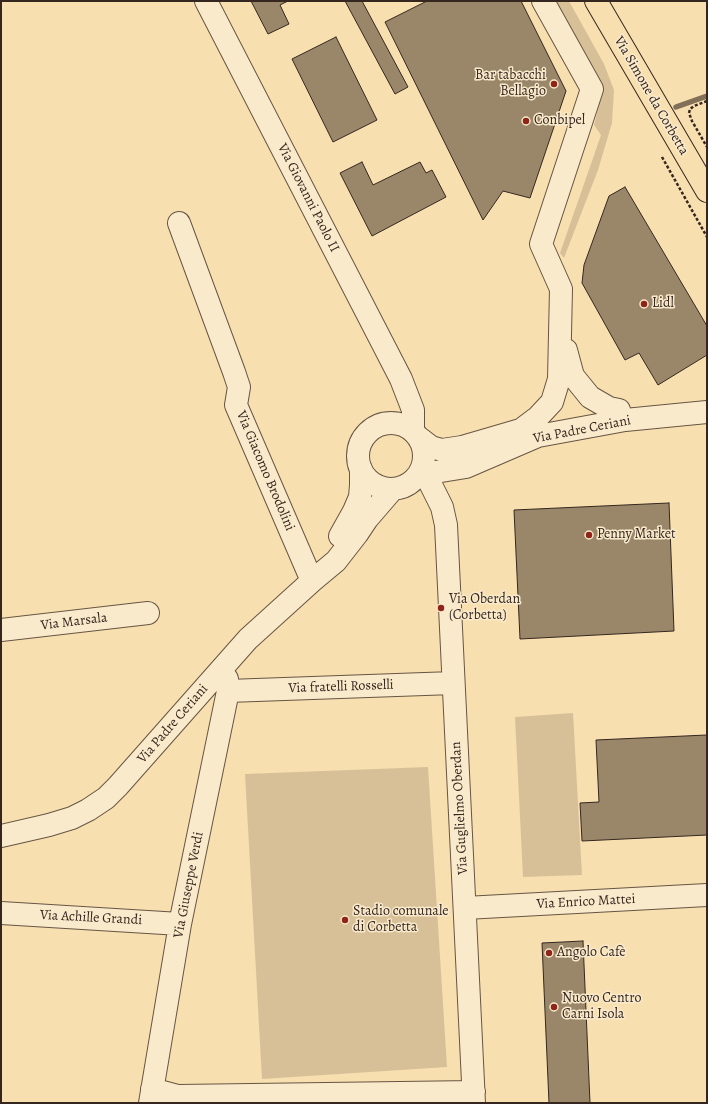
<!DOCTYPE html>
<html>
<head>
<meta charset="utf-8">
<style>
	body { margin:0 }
	#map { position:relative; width:708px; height:1104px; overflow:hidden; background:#f8dfb0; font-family:Alegreya,serif }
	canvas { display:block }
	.frame { position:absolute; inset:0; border:2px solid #35271f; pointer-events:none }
</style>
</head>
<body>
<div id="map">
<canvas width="708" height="1104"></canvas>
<div class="frame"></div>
</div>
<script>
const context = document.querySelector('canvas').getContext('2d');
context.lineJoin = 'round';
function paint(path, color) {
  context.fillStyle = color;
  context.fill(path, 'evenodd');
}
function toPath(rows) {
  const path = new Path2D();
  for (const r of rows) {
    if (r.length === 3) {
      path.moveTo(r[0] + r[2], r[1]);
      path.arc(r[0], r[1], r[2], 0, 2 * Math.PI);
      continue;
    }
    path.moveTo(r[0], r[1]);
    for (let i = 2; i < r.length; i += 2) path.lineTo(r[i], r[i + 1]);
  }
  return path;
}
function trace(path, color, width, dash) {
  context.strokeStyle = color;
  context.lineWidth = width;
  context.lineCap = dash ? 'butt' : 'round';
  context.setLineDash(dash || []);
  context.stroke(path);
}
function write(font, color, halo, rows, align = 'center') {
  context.font = font + ' Alegreya,serif';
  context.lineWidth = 3;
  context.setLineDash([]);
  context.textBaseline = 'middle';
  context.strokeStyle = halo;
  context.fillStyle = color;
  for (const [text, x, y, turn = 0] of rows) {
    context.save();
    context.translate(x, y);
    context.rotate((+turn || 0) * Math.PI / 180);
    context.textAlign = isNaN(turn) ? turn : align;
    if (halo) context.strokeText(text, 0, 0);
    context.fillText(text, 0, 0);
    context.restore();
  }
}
const green = toPath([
	[553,1,569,1,604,64,614,90,612,123,598,170,564,258,560,253,601,135,594,125,603,89],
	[573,713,582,875,523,877,515,717],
	[428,767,447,1067,262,1079,245,774]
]);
const stream = toPath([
	[676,107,707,96]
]);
const building = toPath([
	[251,1,288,1,280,5,289,24,268,34,251,1],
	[345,1,362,1,408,87,395,94,345,1],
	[427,1,521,1,566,91,530,198,503,191,483,220,385,22,427,1],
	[336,37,377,120,333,142,292,59,336,37],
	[362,162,373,185,420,162,426,173,432,170,446,197,372,236,340,173,362,162],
	[625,187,707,326,707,355,658,385,639,353,625,360,582,283,584,265,609,196,625,187],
	[669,503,674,631,520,639,514,510,669,503],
	[707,735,707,835,582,841,580,803,599,802,596,740,707,735],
	[583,941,590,1103,549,1103,542,943,583,941]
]);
const path = toPath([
	[707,101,694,106,690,109,689,113,692,121,707,147],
	[662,157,707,237]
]);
const minor = toPath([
	[206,1,401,379,413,410,413,431],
	[179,223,234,372,239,387,236,405,312,581],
	[566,350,573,376,590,397,609,408,619,410],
	[391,456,33],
	[522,429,538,417,552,402,559,379,561,289,541,244,592,89,543,1],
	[418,437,431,447,442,450,462,447,527,428],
	[424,464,426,475,442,507,446,525,474,1103],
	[416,478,429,473,466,467,538,436,625,420,707,412],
	[340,536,354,511,360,497,361,485,361,469],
	[1,630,148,613],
	[228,691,453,683],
	[1,836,49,825,72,818,88,810,106,798,118,786,248,639,312,581,336,561,357,534,367,519,392,490],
	[465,908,707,895],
	[1,913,180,924],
	[152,1089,178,1096,474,1092],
	[150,1103,180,924,228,691,227,679,221,670]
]);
const major = toPath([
	[596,1,707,191]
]);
const markers = [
	[554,84,4,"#8f2418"],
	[526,121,4,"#8f2418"],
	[644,304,4,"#8f2418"],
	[589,535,4,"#8f2418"],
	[441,608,4,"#8f2418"],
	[345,920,4,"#8f2418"],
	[549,953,4,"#8f2418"],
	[554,1007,4,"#8f2418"]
];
const poiNames = [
	["Bar tabacchi",546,76,"right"],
	["Bellagio",546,92,"right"],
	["Conbipel",534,121],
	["Lidl",652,304],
	["Penny Market",597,535],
	["Via Oberdan",449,600],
	["(Corbetta)",449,616],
	["Stadio comunale",353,912],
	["di Corbetta",353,928],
	["Angolo Cafè",557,953],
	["Nuovo Centro",562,999],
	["Carni Isola",562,1015]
];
const streetNames = [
	["Via Simone da Corbetta",651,96,60],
	["Via Giovanni Paolo II",308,198,63],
	["Via Padre Ceriani",582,430,-11],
	["Via Giacomo Brodolini",265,471,67],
	["Via Marsala",74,622,-7],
	["Via fratelli Rosselli",341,687,-2],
	["Via Padre Ceriani",173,724,-49],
	["Via Guglielmo Oberdan",460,808,-93],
	["Via Giuseppe Verdi",189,885,-79],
	["Via Enrico Mattei",586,902,-3],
	["Via Achille Grandi",91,918,3]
];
paint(green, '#d7c097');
trace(stream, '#827059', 5.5);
paint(building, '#9a876a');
trace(building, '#35271f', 1);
trace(minor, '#665543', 24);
trace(major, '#35271f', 24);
trace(path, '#35271f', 2.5, [3, 2]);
trace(minor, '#faeacc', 22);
trace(major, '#f8dfb0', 22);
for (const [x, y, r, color] of markers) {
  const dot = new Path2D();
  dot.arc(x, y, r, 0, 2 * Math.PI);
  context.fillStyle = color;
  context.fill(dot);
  trace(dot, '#faeacc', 1.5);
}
write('14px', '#35271f', '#faeacc', poiNames, 'left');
write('14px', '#35271f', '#faeacc', streetNames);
</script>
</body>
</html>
